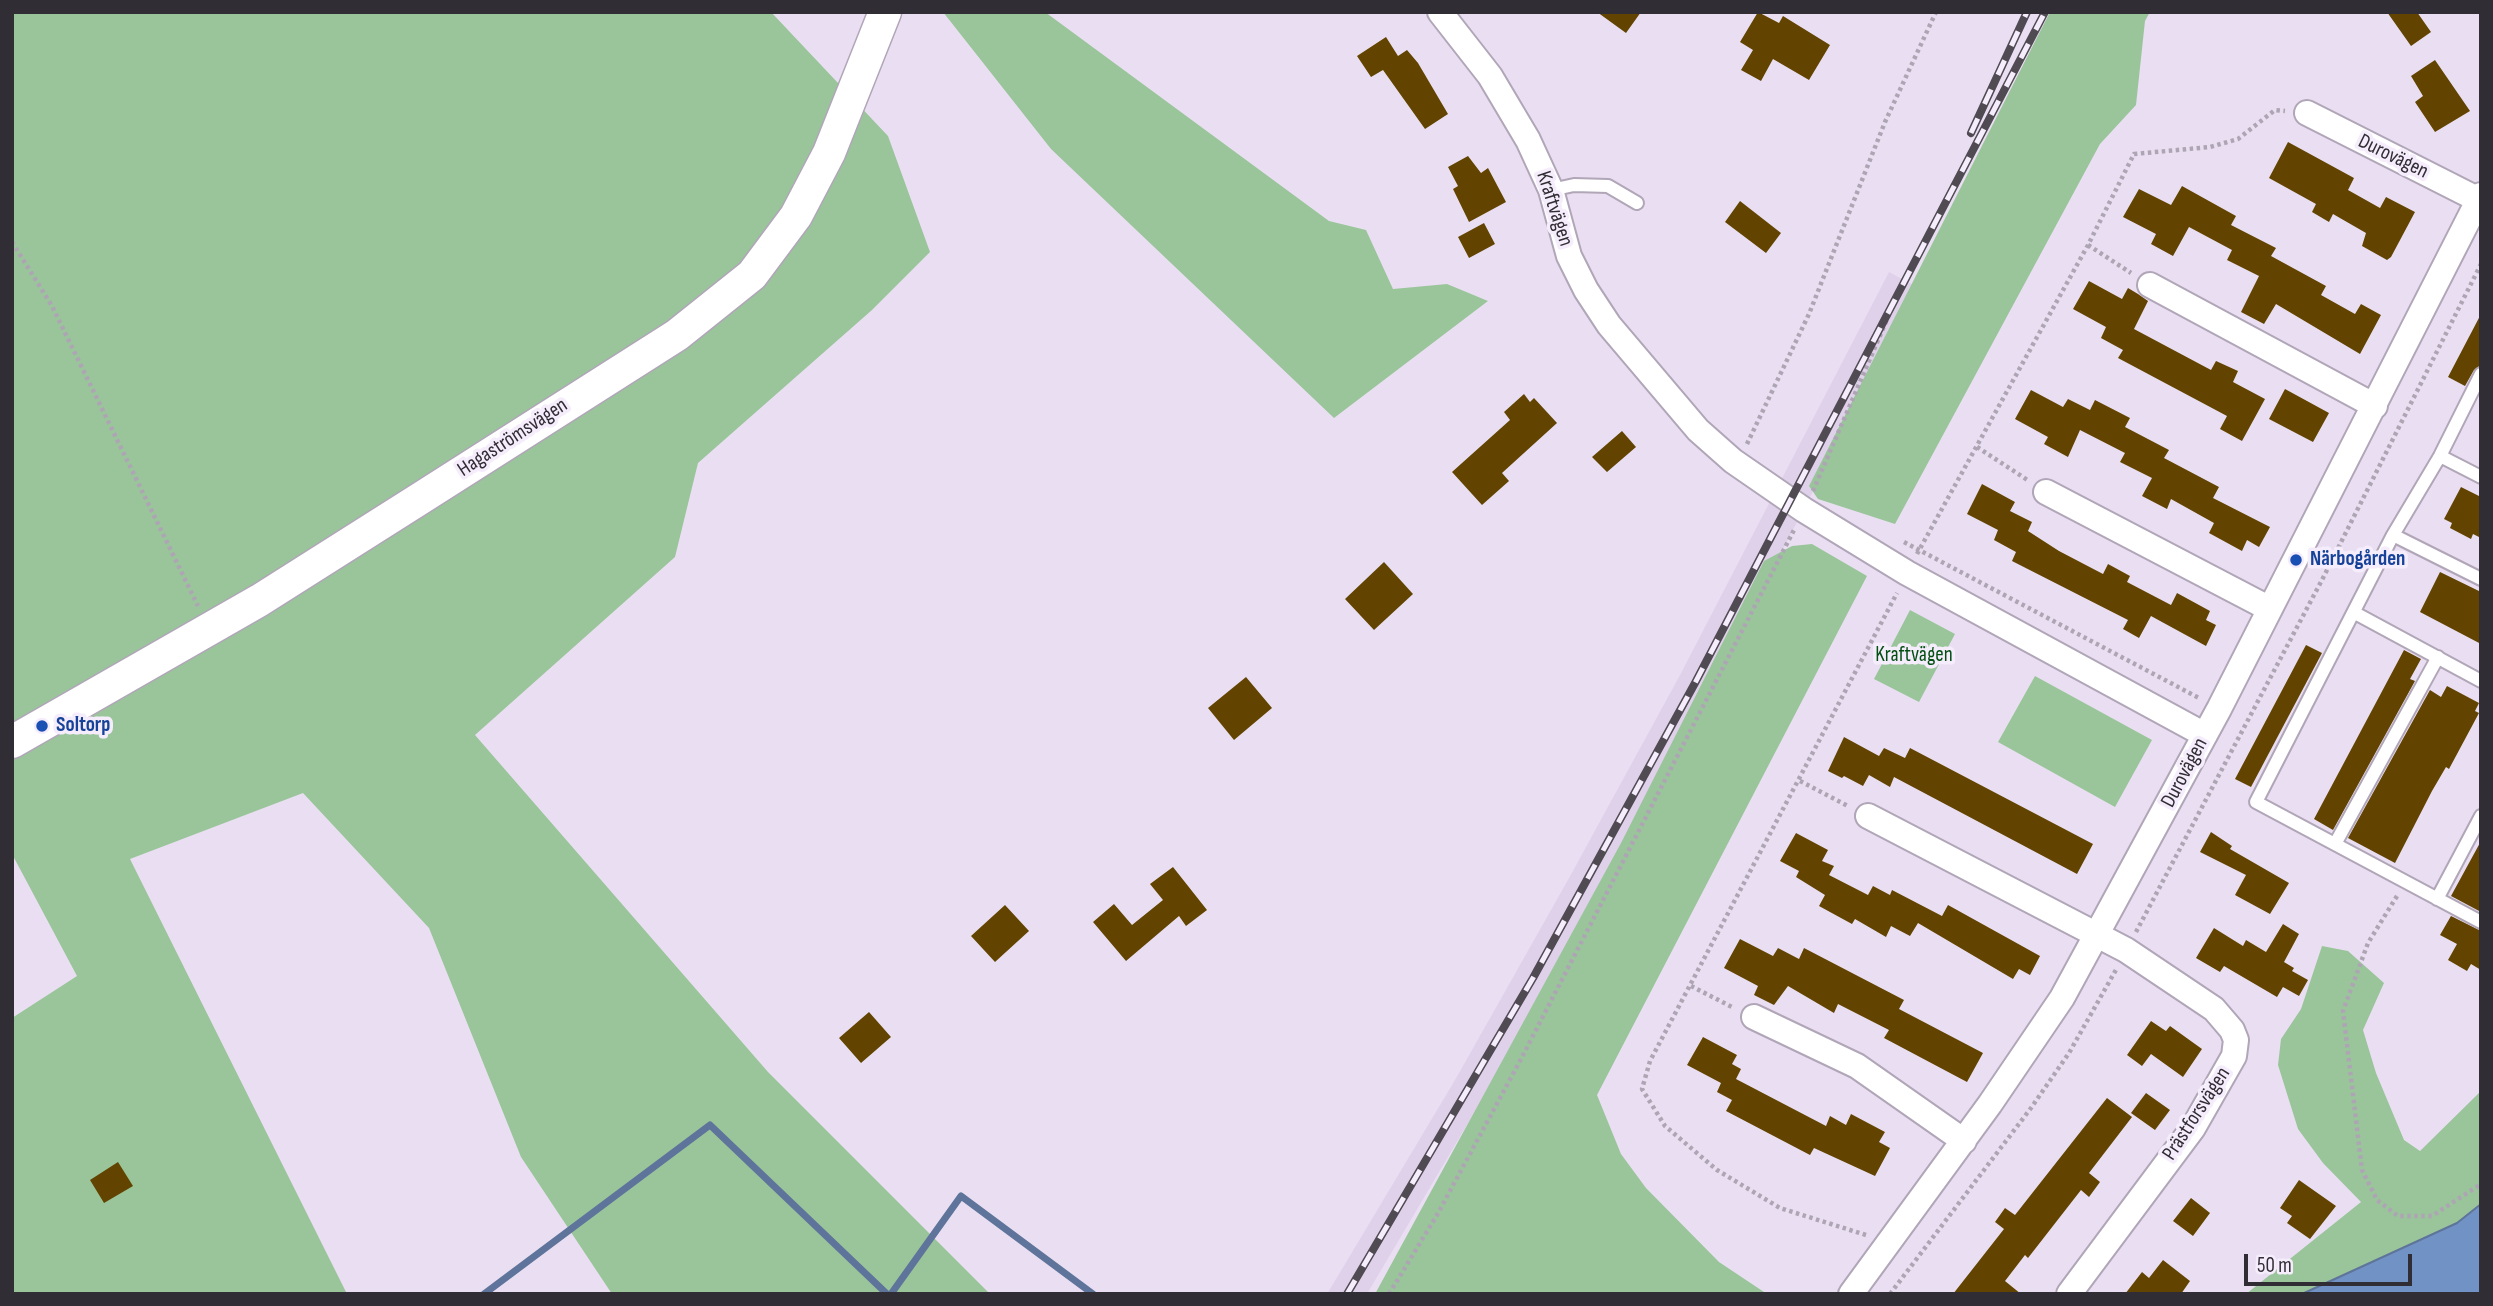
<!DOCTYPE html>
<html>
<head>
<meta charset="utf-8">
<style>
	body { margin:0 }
	#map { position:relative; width:2493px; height:1306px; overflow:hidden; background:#eadff2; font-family:"Sofia Sans Condensed",sans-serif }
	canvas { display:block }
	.frame { position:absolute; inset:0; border:14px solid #312d34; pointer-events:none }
	.scale { position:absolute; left:2244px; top:1254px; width:168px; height:32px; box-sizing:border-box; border:4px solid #312d34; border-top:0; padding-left:9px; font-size:21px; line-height:24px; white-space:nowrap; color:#312d34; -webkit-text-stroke:5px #f6edfc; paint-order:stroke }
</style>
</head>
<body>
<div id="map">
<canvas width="2493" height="1306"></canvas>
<div class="frame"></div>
<div class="scale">50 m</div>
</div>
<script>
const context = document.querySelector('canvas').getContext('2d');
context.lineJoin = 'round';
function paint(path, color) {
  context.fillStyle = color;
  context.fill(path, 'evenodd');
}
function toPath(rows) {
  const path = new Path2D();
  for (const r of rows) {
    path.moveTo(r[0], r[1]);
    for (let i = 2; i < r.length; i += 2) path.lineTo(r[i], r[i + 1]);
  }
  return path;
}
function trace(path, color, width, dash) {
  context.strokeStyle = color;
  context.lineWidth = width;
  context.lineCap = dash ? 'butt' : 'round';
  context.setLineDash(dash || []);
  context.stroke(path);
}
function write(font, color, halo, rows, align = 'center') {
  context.font = font + ' "Sofia Sans Condensed",sans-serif';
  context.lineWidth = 7;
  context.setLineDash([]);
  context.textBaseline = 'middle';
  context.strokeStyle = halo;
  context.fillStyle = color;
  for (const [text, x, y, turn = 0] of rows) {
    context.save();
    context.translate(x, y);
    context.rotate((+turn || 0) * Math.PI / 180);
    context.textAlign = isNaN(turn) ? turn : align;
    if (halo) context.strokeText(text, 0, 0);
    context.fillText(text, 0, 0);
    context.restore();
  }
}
const built = toPath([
	[1889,272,1919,288,1709,691,1484,1096,1367,1294,1327,1294,1455,1080,1569,878,1680,675]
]);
const green = toPath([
	[12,12,771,12,888,136,930,252,872,310,698,463,675,557,475,735,768,1072,990,1294,612,1294,521,1157,429,928,303,793,130,859,347,1294,12,1294,12,1018,77,976,12,854],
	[943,12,1045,12,1329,221,1366,230,1393,289,1447,284,1488,301,1334,418,1051,149],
	[2050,12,2150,12,2145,21,2136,105,2100,144,1895,524,1818,499,1809,486],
	[1812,544,1867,576,1597,1095,1621,1154,1646,1188,1719,1262,1767,1294,1375,1294,1621,843,1764,561,1792,546],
	[1910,610,1955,634,1919,702,1874,679],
	[2035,676,2152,740,2115,807,1998,742],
	[2322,946,2348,951,2384,983,2363,1030,2376,1073,2404,1140,2420,1151,2481,1091,2481,1204,2457,1223,2302,1294,2246,1294,2361,1202,2323,1163,2298,1129,2278,1065,2281,1039,2301,1009]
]);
const water = toPath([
	[2481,1204,2481,1294,2302,1294,2457,1223,2481,1204]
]);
const stream = toPath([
	[484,1294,710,1125,887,1294],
	[891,1294,961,1196,1093,1294]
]);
const building = toPath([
	[1597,12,1641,12,1626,33],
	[1758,12,1779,23,1783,16,1830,45,1809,80,1773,59,1761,81,1741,70,1753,50,1740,42],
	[2387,12,2417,12,2431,32,2411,46],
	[1386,37,1398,56,1407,50,1418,63,1448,114,1425,129,1383,70,1371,77,1357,56],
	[2435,60,2470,111,2435,132,2415,102,2423,96,2411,76],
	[2288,142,2354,178,2348,190,2380,208,2386,197,2415,212,2391,257,2387,260,2362,246,2366,233,2333,214,2329,222,2312,212,2316,204,2269,178],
	[1468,156,1481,173,1488,168,1506,202,1469,222,1453,189,1458,186,1448,167],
	[2182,186,2236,216,2231,225,2276,248,2271,256,2326,286,2321,295,2355,314,2361,304,2381,315,2360,354,2276,304,2264,324,2241,312,2259,276,2227,260,2232,250,2189,227,2173,256,2151,244,2156,234,2123,217,2139,189,2171,205],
	[1740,201,1781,233,1766,253,1725,222],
	[1484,223,1495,244,1469,258,1458,237],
	[2089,281,2122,299,2128,288,2138,294,2148,301,2134,329,2211,370,2216,361,2238,371,2233,382,2265,399,2242,441,2220,429,2227,416,2118,358,2123,350,2101,338,2106,327,2073,309],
	[2481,314,2481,365,2474,370,2465,386,2448,377],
	[2285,389,2329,413,2313,442,2269,419],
	[2031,390,2063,407,2068,399,2090,410,2095,400,2130,418,2125,427,2169,450,2164,458,2219,487,2213,498,2270,527,2259,547,2247,540,2242,551,2209,533,2214,523,2171,499,2167,509,2142,496,2152,478,2120,462,2125,453,2080,430,2068,457,2044,444,2048,437,2015,419],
	[1524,394,1530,402,1534,398,1557,423,1502,473,1509,481,1482,505,1452,472,1510,420,1504,412],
	[1622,431,1636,447,1607,472,1592,457],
	[1982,484,2015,502,2010,511,2032,522,2028,531,2059,551,2103,574,2108,564,2130,576,2127,582,2171,605,2177,593,2210,611,2206,620,2216,625,2206,646,2151,616,2139,638,2123,629,2128,620,2012,561,2016,552,1994,540,1998,530,1967,514],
	[2461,487,2481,497,2481,538,2473,534,2471,539,2450,528,2452,523,2444,519],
	[1384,562,1413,594,1374,630,1345,599],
	[2440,572,2481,592,2481,644,2420,612],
	[2306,645,2322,653,2251,787,2235,779],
	[2404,650,2421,659,2410,679,2415,681,2333,830,2314,819],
	[1246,677,1272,708,1234,740,1208,708],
	[2447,686,2479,703,2475,711,2479,713,2449,769,2446,767,2432,791,2395,863,2348,838,2430,690,2441,697],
	[1844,737,1879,756,1884,748,1905,758,1910,748,2093,844,2077,874,1894,777,1890,787,1869,775,1863,786,1844,776,1842,778,1828,771],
	[2211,832,2232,846,2230,849,2289,883,2270,914,2235,895,2246,875,2200,852],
	[1796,833,1828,850,1822,861,1834,866,1829,875,1868,895,1873,886,1890,895,1892,890,1942,916,1948,905,2040,956,2030,975,2019,969,2013,979,1918,923,1910,936,1891,926,1886,937,1855,919,1852,924,1819,906,1825,895,1796,877,1799,871,1780,861],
	[2481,841,2481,912,2451,896],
	[1173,867,1207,910,1186,926,1179,916,1126,961,1093,922,1114,904,1132,925,1163,900,1150,884],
	[1005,905,1029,931,995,962,971,936],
	[2451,916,2481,931,2481,970,2471,964,2467,971,2448,960,2457,944,2440,935],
	[2283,924,2299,934,2284,962,2294,968,2292,971,2308,980,2299,996,2283,987,2277,997,2224,966,2220,972,2196,958,2214,928,2243,946,2246,940,2266,952],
	[1740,939,1773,956,1778,948,1799,959,1804,948,1904,1000,1899,1009,1983,1053,1967,1082,1884,1038,1889,1030,1838,1004,1834,1013,1788,986,1774,1005,1754,995,1758,986,1724,968],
	[869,1012,891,1037,861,1063,839,1038],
	[2151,1021,2166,1031,2170,1026,2202,1049,2183,1077,2151,1054,2142,1066,2127,1055],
	[1703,1037,1737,1055,1732,1064,1741,1069,1736,1079,1826,1126,1830,1116,1846,1125,1851,1114,1885,1132,1879,1142,1890,1148,1875,1176,1814,1148,1810,1155,1726,1111,1732,1100,1717,1092,1721,1083,1687,1065],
	[2146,1093,2170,1110,2155,1130,2131,1113],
	[2107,1098,2132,1117,2089,1173,2100,1182,2089,1197,2081,1190,2028,1258,2025,1255,2005,1281,2021,1294,1953,1294,2004,1229,1995,1222,2005,1208,2015,1215],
	[118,1162,133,1186,104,1203,90,1180],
	[2299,1180,2336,1206,2310,1239,2287,1223,2292,1216,2280,1208],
	[2191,1198,2210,1213,2193,1236,2173,1221],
	[2163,1260,2190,1281,2181,1294,2125,1294,2142,1272,2149,1278]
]);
const path = toPath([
	[12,242,52,306,198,606],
	[2088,245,2131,273],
	[1747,444,1809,314,1885,122,1936,12],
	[1977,447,2029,481],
	[1813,491,1904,280],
	[1904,542,2199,698],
	[1917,554,2088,245,2134,154,2210,147,2238,139,2275,110,2285,111],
	[1800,781,1848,806],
	[2397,896,2368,943,2343,1011,2362,1170,2377,1200,2398,1216,2432,1216,2481,1184],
	[2136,932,2323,578,2481,264],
	[1691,986,1734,1008],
	[1866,1235,1780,1208,1717,1170,1665,1126,1642,1089,1650,1061,1897,593],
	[1389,1294,1437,1215,1521,1059,1794,530],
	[1890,1294,2031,1108,2069,1053,2117,968]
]);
const service = toPath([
	[1551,190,1574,185,1608,186,1637,203],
	[2481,374,2440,456,2393,535,2256,802,2481,922],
	[2440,456,2481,477],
	[2393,535,2481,579],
	[2355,613,2481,681],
	[2335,844,2438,657],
	[2437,899,2481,816]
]);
const minor = toPath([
	[1440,12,1490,76,1528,140,1551,190,1569,256,1586,290,1609,325,1698,430,1733,461,1804,510,1907,573,2205,735],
	[2307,113,2479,200],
	[2150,285,2375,406],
	[2046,492,2270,609],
	[1868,816,2126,950,2214,1009,2232,1030,2236,1040,2234,1056,2193,1128,2069,1294],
	[1754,1017,1857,1066,1964,1141],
	[1851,1294,1990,1104,2062,998,2219,709,2481,195]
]);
const tertiary = toPath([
	[12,742,260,600,421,498,677,335,752,275,796,216,829,153,885,12]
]);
const rail = toPath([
	[1971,133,2027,12],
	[1347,1294,1533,978,1695,683,2045,12]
]);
const markers = [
	[2296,560,7,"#1a4fb4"],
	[42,726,7,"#1a4fb4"]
];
const streetNames = [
	["Durovägen",2393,157,26],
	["Kraftvägen",1554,209,72],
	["Hagaströmsvägen",513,438,-33],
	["Durovägen",2185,773,-62],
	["Prästforsvägen",2197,1114,-57]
];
const transitNames = [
	["Närbogården",2310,560],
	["Soltorp",56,726]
];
const parkNames = [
	["Kraftvägen",1914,656]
];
paint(built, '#e0d1eb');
paint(green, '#9ac59b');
paint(water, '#7192c5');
trace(water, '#5e749a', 2);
trace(stream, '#5e749a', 7);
paint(building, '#624400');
trace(service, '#b0a6b8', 16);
trace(minor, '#b0a6b8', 28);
trace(tertiary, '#b0a6b8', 35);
trace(path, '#aea5b4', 4.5, [3.5, 3.5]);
trace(service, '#fff', 12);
trace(minor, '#fff', 24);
trace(tertiary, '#fff', 32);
trace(rail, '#504a53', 8);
trace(rail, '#f6edfc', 5, [16]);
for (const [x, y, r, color] of markers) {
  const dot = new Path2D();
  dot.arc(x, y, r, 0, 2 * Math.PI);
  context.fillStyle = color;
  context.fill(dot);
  trace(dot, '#f6edfc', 2.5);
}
write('21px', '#312d34', '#f6edfc', streetNames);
write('bold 21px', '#164399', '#f6edfc', transitNames, 'left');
write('21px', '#035013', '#f6edfc', parkNames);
</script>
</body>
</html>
